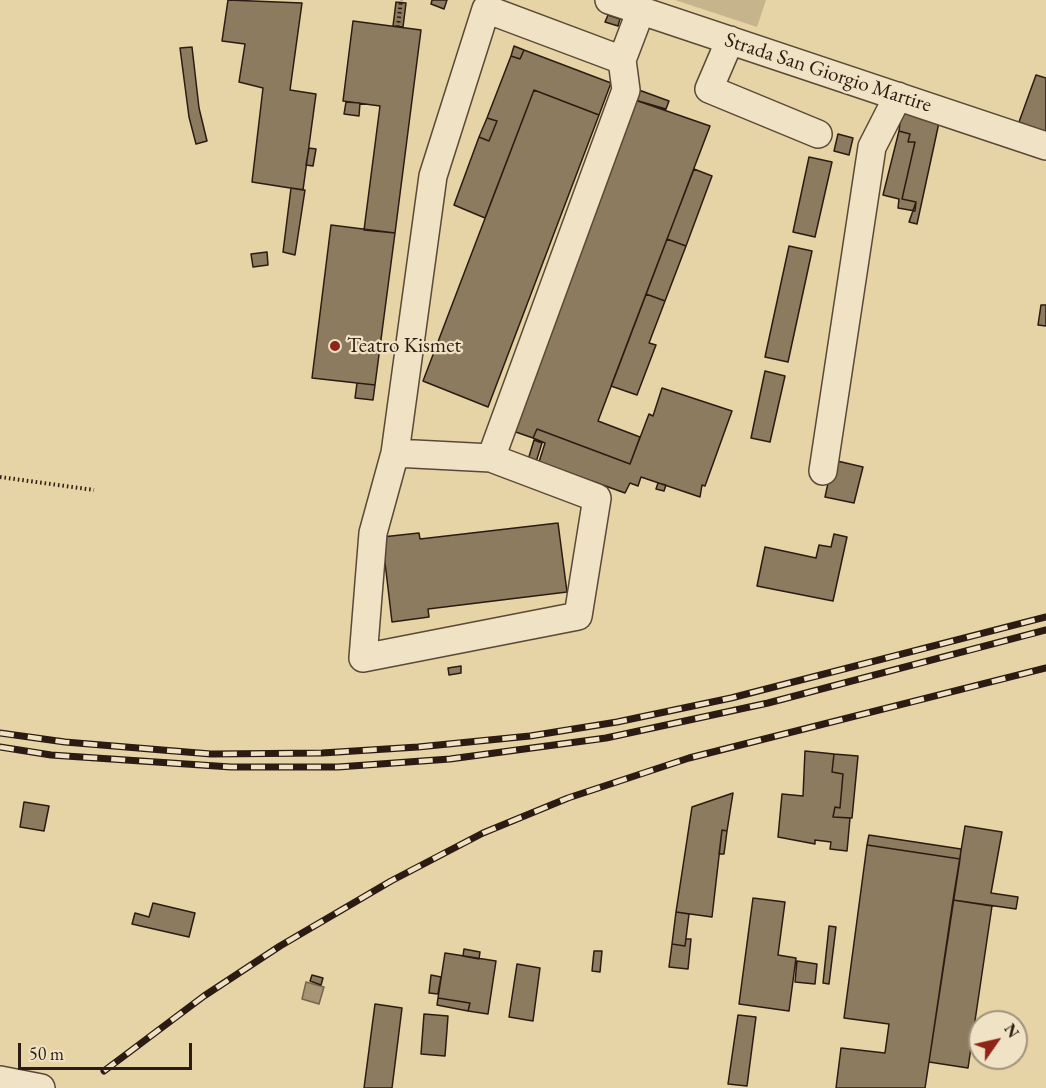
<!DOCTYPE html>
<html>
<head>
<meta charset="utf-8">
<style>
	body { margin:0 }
	#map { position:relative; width:1046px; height:1088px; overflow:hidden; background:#e6d3a6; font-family:"EB Garamond",serif }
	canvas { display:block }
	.north { position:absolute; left:968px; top:1010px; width:60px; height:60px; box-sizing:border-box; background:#efe2c5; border:2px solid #a1927d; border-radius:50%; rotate:56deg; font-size:16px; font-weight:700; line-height:24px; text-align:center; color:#2c1b12 }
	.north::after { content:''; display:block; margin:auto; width:21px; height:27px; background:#8f2418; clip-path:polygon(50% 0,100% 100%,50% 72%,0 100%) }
	.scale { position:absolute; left:18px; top:1043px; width:174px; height:27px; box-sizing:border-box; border:3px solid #2c1b12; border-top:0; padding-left:8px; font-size:18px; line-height:21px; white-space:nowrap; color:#2c1b12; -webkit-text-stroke:4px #efe2c5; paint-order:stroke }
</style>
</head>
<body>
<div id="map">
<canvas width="1046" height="1088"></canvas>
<div class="north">N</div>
<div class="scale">50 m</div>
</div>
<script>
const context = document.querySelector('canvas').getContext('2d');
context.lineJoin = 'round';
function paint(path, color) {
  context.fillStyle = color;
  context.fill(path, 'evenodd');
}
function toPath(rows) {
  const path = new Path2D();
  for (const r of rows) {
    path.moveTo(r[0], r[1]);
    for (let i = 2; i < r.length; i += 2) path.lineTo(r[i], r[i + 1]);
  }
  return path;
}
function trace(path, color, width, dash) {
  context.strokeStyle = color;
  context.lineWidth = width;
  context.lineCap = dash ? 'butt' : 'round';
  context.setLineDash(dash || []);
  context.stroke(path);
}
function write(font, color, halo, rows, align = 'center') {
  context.font = font + ' "EB Garamond",serif';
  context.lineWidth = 4.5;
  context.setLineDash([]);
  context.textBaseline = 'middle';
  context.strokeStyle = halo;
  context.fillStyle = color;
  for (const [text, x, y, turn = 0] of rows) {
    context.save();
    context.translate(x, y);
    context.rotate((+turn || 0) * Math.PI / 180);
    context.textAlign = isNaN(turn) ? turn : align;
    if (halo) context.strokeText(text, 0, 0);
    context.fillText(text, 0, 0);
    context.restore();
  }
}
const green = toPath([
	[675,0,766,0,757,27]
]);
const water = toPath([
	[306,982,324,987,319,1004,302,999,306,982]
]);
const building = toPath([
	[228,0,302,3,290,90,316,94,303,190,252,182,263,88,239,82,245,44,222,41,228,0],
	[432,0,447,0,444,9,431,4,432,0],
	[396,2,406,3,403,27,393,26,396,2],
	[608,15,620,19,618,26,605,22,608,15],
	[353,21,421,30,395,233,364,230,380,106,343,101,353,21],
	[514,46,524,50,520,59,511,56,514,46],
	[192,47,199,108,207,141,196,144,189,117,180,48,192,47],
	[524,50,611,83,599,115,534,90,485,218,454,205,479,137,489,141,497,121,487,118,511,56,520,59,524,50],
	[1036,75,1046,78,1046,132,1019,122,1036,75],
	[534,90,599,115,488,407,423,381,534,90],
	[639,90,669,101,666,109,635,100,639,90],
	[635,100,710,126,598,421,640,437,630,464,537,429,533,438,510,430,635,100],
	[346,102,360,103,359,116,344,114,346,102],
	[921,111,940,118,917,224,909,222,916,202,902,199,915,142,908,142,910,134,899,131,901,115,921,111],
	[487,118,497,121,489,141,479,137,487,118],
	[899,131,910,134,908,142,915,142,902,199,916,202,915,211,898,208,899,199,883,195,899,131],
	[838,134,853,138,849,155,834,151,838,134],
	[309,148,316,149,313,166,306,165,309,148],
	[809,157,832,162,815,237,793,232,809,157],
	[694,169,712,176,686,246,667,239,694,169],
	[291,188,305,190,295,255,283,252,291,188],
	[331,225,395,233,375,385,312,378,331,225],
	[667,239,686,246,665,301,646,294,667,239],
	[789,246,812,251,788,362,765,357,789,246],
	[267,252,268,265,253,267,251,254,267,252],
	[646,294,665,301,649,343,656,345,637,395,611,386,646,294],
	[1041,305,1046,305,1046,326,1038,325,1041,305],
	[765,371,785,376,770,442,751,438,765,371],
	[357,383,375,385,373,400,355,398,357,383],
	[662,388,732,411,705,486,702,485,700,497,641,477,638,486,630,483,625,493,539,462,545,443,533,438,537,429,630,464,649,414,653,416,662,388],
	[534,440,542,443,536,462,528,460,534,440],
	[833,460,863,467,854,503,825,497,833,460],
	[658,483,666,485,664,491,656,489,658,483],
	[558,523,567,592,428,609,429,617,392,622,382,537,419,533,420,539,558,523],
	[834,534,847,537,833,601,757,586,765,547,816,558,819,545,831,547,834,534],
	[461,666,461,673,449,675,448,668,461,666],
	[805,751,834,754,832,772,843,774,840,808,835,807,833,817,850,818,847,851,830,849,831,842,815,840,815,844,778,837,782,794,803,796,805,751],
	[834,754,858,756,852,818,833,817,835,807,840,808,843,774,832,772,834,754],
	[733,793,727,831,722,830,712,917,676,912,692,807,733,793],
	[24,802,49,806,44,831,20,827,24,802],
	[965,826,1002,832,991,893,1018,897,1016,909,953,900,965,826],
	[722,830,727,831,724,854,719,854,722,830],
	[869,835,961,849,960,859,867,845,869,835],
	[867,845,960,859,925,1088,836,1088,841,1048,885,1053,889,1024,844,1018,867,845],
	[753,898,785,902,778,955,796,958,789,1011,739,1004,753,898],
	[953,900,992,906,968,1068,929,1062,953,900],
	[153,903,195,913,189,937,132,924,135,913,149,917,153,903],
	[676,912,689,914,685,946,672,944,676,912],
	[829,926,836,927,829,984,823,983,829,926],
	[686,939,691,939,688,969,669,967,672,944,685,946,686,939],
	[464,949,480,952,479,959,463,956,464,949],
	[594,951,602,951,600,972,592,971,594,951],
	[445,953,496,961,488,1014,468,1011,470,1003,438,998,445,953],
	[797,961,817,964,815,984,795,982,797,961],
	[517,964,540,968,533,1021,509,1017,517,964],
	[312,975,323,978,321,985,310,981,312,975],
	[431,975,441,977,438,994,429,993,431,975],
	[438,998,470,1003,468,1011,437,1005,438,998],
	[375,1004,402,1008,392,1088,364,1088,375,1004],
	[424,1014,448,1016,445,1056,421,1054,424,1014],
	[738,1015,756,1017,747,1086,728,1084,738,1015]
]);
const path = toPath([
	[398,27,401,0],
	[0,477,94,490]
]);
const minor = toPath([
	[609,0,1046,146],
	[730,40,709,89,818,134],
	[395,453,373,533,363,658,578,616,597,498,491,458,395,453,433,176,486,9,622,60],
	[491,458,626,90,622,60,641,10],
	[823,471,872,147,898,96],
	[0,1080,41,1088]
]);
const rail = toPath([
	[0,733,65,742,211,754,322,753,418,747,530,736,617,722,731,698,1046,617],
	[0,747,51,755,231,767,338,767,450,759,606,738,768,703,1046,630],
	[104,1071,204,996,280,946,391,881,483,833,568,798,689,758,1046,668]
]);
const markers = [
	[335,346,6,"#8f2418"]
];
const streetNames = [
	["Strada San Giorgio Martire",828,73,18]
];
const poiNames = [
	["Teatro Kismet",347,346]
];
paint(green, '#c6b48d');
paint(water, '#a79474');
trace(water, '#76644d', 1.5);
paint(building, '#8d7b5f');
trace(building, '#2c1b12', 1.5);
trace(minor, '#5a4937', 30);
trace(path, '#2c1b12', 4, [1.5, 3]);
trace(minor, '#efe2c5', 27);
trace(rail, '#2c1b12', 7);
trace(rail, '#efe2c5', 4.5, [14]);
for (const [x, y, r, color] of markers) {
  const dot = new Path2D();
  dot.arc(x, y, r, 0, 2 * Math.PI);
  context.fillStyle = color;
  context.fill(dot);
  trace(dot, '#efe2c5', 2);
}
write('21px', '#2c1b12', '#efe2c5', streetNames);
write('21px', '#2c1b12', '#efe2c5', poiNames, 'left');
</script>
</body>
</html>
